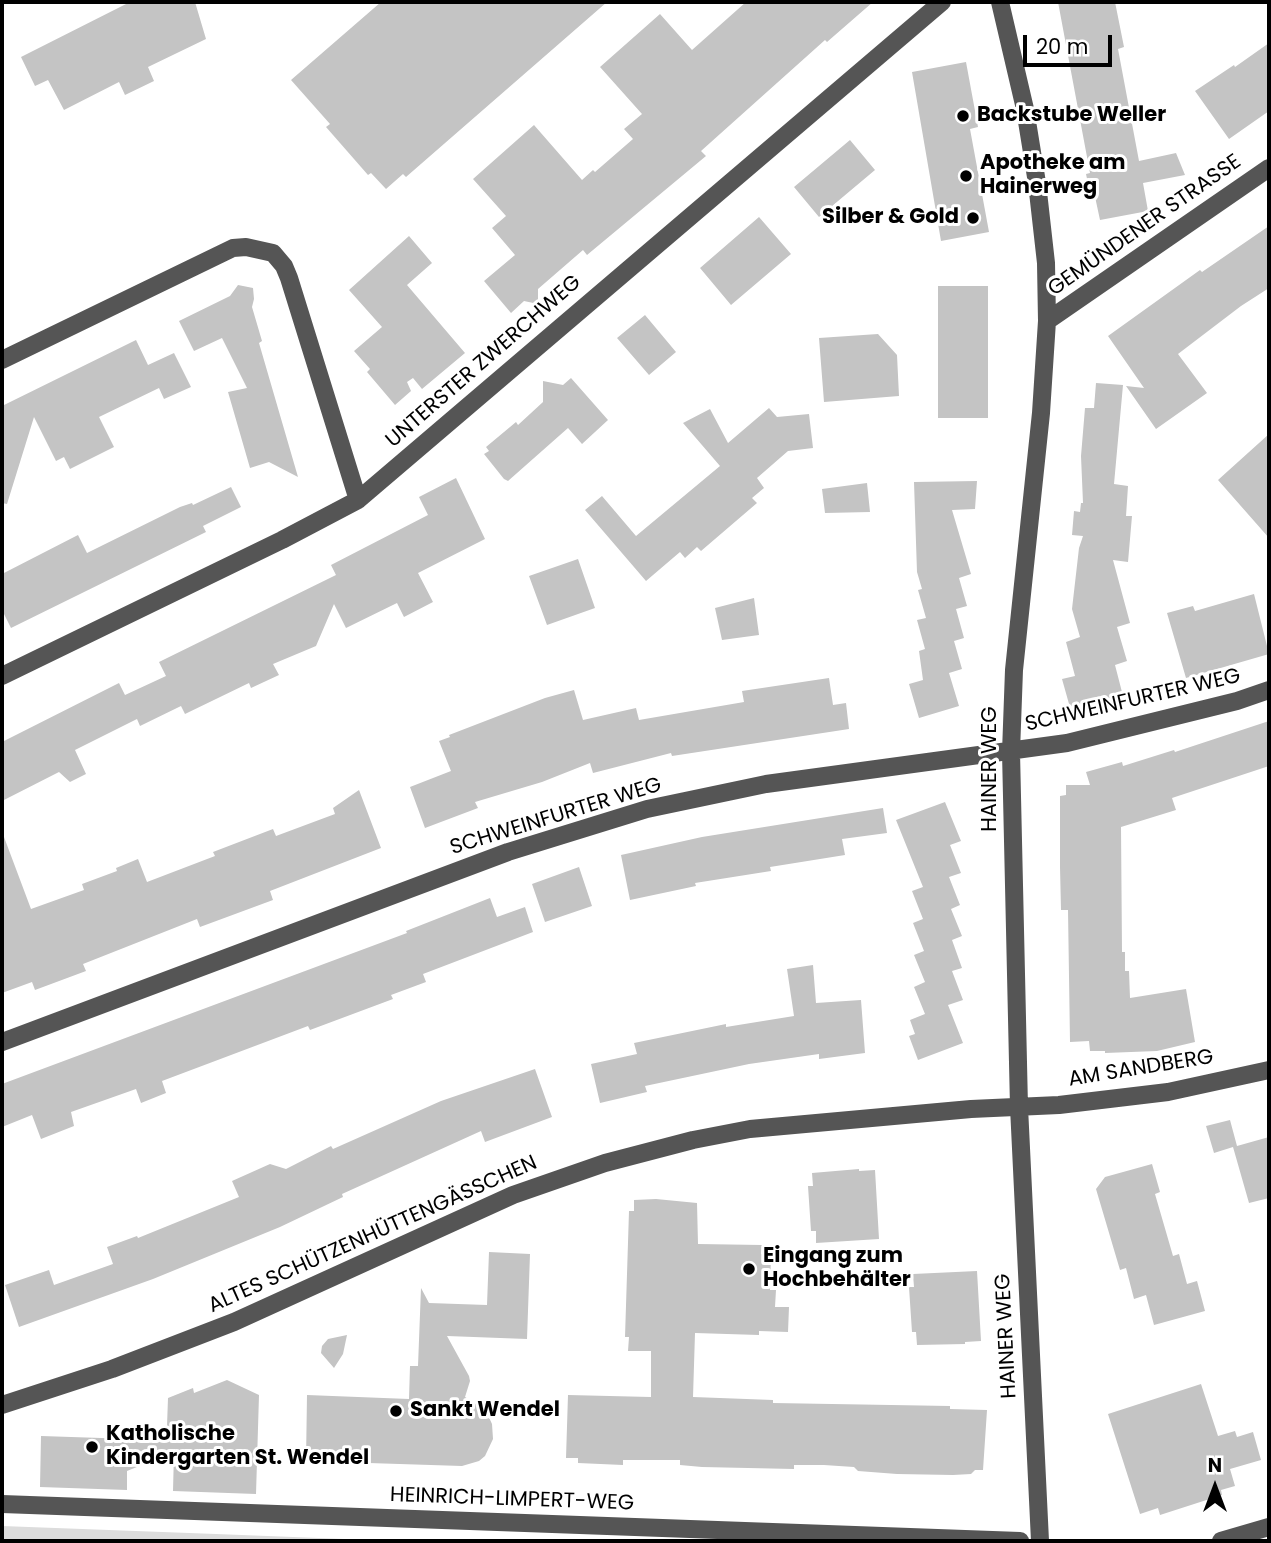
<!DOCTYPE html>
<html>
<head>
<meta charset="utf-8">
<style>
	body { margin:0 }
	#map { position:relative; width:1271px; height:1543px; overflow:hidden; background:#fff; font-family:Poppins,sans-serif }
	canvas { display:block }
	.frame { position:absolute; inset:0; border:4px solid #000; pointer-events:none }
	.north { position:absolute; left:1180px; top:1452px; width:70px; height:70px; -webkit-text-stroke:5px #fff; paint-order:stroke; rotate:0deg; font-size:19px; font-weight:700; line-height:28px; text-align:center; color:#000 }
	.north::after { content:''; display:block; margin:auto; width:24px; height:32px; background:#000; clip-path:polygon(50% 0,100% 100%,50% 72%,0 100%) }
	.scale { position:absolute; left:1023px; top:35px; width:89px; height:32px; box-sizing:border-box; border:4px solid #000; border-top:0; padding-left:9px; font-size:21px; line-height:24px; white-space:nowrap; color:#000; -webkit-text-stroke:5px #fff; paint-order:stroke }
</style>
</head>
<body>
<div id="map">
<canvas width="1271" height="1543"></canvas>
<div class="frame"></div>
<div class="north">N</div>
<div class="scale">20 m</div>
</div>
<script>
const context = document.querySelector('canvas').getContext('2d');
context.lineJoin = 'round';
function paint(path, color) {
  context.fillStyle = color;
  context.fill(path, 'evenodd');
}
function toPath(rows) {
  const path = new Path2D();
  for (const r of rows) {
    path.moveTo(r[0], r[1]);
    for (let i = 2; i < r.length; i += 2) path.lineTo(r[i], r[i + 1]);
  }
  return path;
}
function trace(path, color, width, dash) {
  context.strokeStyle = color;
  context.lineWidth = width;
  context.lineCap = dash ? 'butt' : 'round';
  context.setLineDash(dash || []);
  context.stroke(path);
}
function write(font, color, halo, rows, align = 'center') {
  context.font = font + ' Poppins,sans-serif';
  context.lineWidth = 6;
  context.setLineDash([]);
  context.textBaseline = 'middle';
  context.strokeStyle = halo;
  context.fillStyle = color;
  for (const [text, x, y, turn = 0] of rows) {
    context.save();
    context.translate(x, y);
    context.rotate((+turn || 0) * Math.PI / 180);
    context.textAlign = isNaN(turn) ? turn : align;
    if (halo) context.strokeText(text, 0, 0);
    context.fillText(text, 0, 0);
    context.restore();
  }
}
const green = toPath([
	[2,1526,216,1534,396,1541,2,1541]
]);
const building = toPath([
	[130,2,195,2,206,39,148,67,154,81,125,95,119,82,64,110,48,80,35,86,21,57],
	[381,2,607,2,406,177,403,174,386,189,371,173,368,175,326,127,330,124,291,80],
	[746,2,873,2,827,42,825,40,701,151,706,156,587,255,583,250,538,289,538,304,524,301,511,313,484,281,515,255,492,228,506,216,473,179,534,125,582,180,593,170,595,172,633,139,624,129,642,114,600,67,660,14,692,50],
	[1058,2,1115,2,1124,47,1118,49,1139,161,1176,153,1185,175,1143,183,1148,211,1100,220,1094,192,1090,193,1086,174,1090,173],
	[1269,43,1269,111,1229,139,1195,91,1234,65,1235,67],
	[966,62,978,127,970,129,989,232,941,241,912,72],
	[850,140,875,170,819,217,794,187],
	[759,217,791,254,731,305,700,268],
	[1269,226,1269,288,1241,306,1178,354,1207,393,1156,429,1126,386,1144,388,1108,336,1200,270,1202,272],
	[409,236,432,263,407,285,465,353,422,389,413,378,407,382,411,391,395,405,367,372,370,369,354,351,382,327,349,290],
	[238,285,253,288,254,299,252,307,262,341,259,343,298,477,269,462,250,468,228,392,247,388,222,338,194,351,179,321,230,296],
	[938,286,988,286,988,418,938,418],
	[645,315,676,352,649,375,617,338],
	[878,334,897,355,899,396,824,402,819,338],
	[136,340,148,365,174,353,191,387,164,399,159,388,99,417,114,447,70,469,64,457,56,461,34,417,7,504,2,503,2,406],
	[571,378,608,420,582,444,568,428,508,481,504,479,484,454,489,451,486,447,516,422,518,425,543,402,543,381,563,385],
	[1096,383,1123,385,1114,484,1128,486,1126,516,1132,516,1128,562,1113,560,1130,623,1117,627,1127,661,1115,665,1123,696,1071,711,1062,679,1075,676,1066,642,1080,637,1072,609,1079,548,1083,536,1072,535,1074,511,1080,512,1081,503,1083,503,1081,456,1085,408,1094,408],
	[769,408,777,417,809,414,813,448,788,451,757,478,764,488,752,498,757,503,701,551,697,547,685,558,680,552,646,581,585,510,602,496,636,536,720,466,683,423,710,409,728,443],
	[1269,434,1269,538,1218,480],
	[456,478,485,539,418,573,433,602,404,617,397,603,346,628,334,604,316,646,273,664,279,675,251,688,249,683,185,714,181,706,140,726,137,719,75,750,86,774,70,782,59,772,2,801,2,742,119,683,125,695,166,676,159,662,336,575,331,565,428,515,419,497],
	[977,481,975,509,952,510,971,574,959,578,967,606,956,609,964,638,954,641,962,669,949,673,959,706,919,718,909,684,923,680,919,651,925,649,917,620,926,618,918,590,922,589,917,572,914,482],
	[867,483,870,512,825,513,822,489],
	[231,487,241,507,203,526,206,532,11,628,2,610,2,574,78,535,87,553,180,507,192,503,193,505],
	[578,559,595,608,547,625,529,576],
	[1254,594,1269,654,1186,678,1167,613,1193,606,1195,611],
	[754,598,759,635,722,640,715,608],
	[829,678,833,705,846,703,849,729,672,756,671,753,593,773,590,763,542,782,475,802,478,808,425,828,410,787,451,771,439,741,450,737,449,735,545,698,574,690,583,720,636,708,639,720,744,702,742,691],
	[1269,721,1269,766,1172,798,1176,810,1121,827,1122,952,1125,952,1125,971,1129,971,1130,998,1186,989,1195,1042,1157,1051,1105,1053,1105,1051,1090,1051,1089,1041,1070,1042,1068,910,1061,910,1060,867,1060,796,1066,795,1066,785,1090,785,1086,772,1122,762,1123,766,1174,750,1175,752],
	[359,790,381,848,270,891,273,900,200,927,197,919,83,964,86,971,35,990,32,982,2,993,2,838,4,837,31,909,84,890,82,884,117,871,116,868,138,859,147,882,215,856,213,852,273,829,276,836,335,814,333,808],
	[945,802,961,841,950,845,961,873,949,877,960,905,951,909,962,936,952,940,962,968,952,971,963,1000,948,1005,963,1043,918,1060,909,1036,915,1034,910,1020,925,1014,914,987,925,982,914,955,924,951,913,923,923,919,912,891,923,887,896,820],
	[883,808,887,833,842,839,845,855,770,867,771,871,695,883,696,886,630,900,621,855,702,837],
	[579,867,592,906,545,922,532,884],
	[490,898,497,917,525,907,533,932,423,974,426,982,391,995,393,999,310,1030,308,1026,162,1081,166,1093,141,1103,136,1089,71,1112,74,1126,41,1139,32,1115,2,1127,2,1084,407,933,406,931],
	[813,965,816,1003,861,1000,865,1053,819,1059,819,1054,749,1064,645,1086,647,1092,600,1103,591,1064,637,1054,634,1043,726,1024,726,1027,794,1016,787,969],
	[535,1069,552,1117,485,1142,481,1131,342,1194,343,1197,280,1227,153,1279,19,1327,5,1285,49,1270,54,1285,113,1264,107,1247,137,1236,138,1238,239,1197,232,1181,270,1164,286,1169,331,1146,333,1149,441,1101],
	[1230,1120,1237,1146,1269,1137,1269,1198,1249,1203,1233,1147,1214,1153,1206,1126],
	[1152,1164,1160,1192,1155,1194,1173,1256,1179,1254,1187,1284,1197,1281,1205,1311,1154,1325,1146,1295,1134,1299,1126,1268,1120,1270,1096,1189,1105,1177],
	[859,1169,859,1171,875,1170,879,1239,816,1243,816,1231,811,1231,808,1186,813,1186,812,1173],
	[656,1199,697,1203,698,1244,762,1245,761,1254,771,1255,770,1290,776,1290,775,1307,789,1307,788,1332,759,1331,759,1335,695,1333,693,1397,773,1400,773,1403,950,1406,950,1409,987,1410,983,1470,975,1470,971,1474,953,1475,897,1474,858,1471,854,1467,824,1465,794,1465,794,1469,702,1467,680,1465,680,1460,623,1460,623,1465,578,1463,578,1458,566,1458,568,1395,651,1397,651,1351,628,1351,629,1337,625,1337,629,1211,634,1211,634,1200],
	[489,1252,530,1254,527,1339,447,1336,469,1376,470,1381,465,1397,479,1406,487,1413,492,1424,493,1439,485,1456,479,1461,462,1466,306,1461,307,1395,409,1399,410,1366,418,1366,421,1288,429,1303,487,1305],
	[977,1271,981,1341,965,1342,965,1344,917,1345,916,1332,912,1332,909,1287,914,1287,913,1274],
	[347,1335,343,1354,334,1368,321,1353,322,1346,328,1339],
	[227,1380,259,1395,256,1494,173,1491,174,1452,127,1471,127,1490,40,1487,41,1436,162,1440,162,1426,167,1426,168,1398,193,1388,194,1393],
	[1201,1384,1218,1436,1235,1431,1237,1437,1253,1432,1261,1460,1230,1469,1235,1486,1221,1490,1222,1495,1160,1515,1158,1508,1140,1514,1108,1414]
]);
const minor = toPath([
	[1000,2,1025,109,1037,183,1046,263,1047,321,1041,413,1014,670,1011,752,1019,1107,1040,1541],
	[1047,321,1269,168],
	[2,360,233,248,246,247,273,253,284,266,289,278,358,500],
	[2,676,282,540,358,500,942,2],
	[2,1042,508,852,647,809,766,784,1067,743,1237,701,1269,690],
	[2,1405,112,1369,234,1322,513,1195,605,1163,693,1140,750,1129,971,1109,1059,1105,1168,1092,1269,1070],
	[2,1504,1020,1541],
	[1221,1541,1269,1527]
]);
const markers = [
	[963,116,7,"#000"],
	[966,176,7,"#000"],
	[973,218,7,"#000"],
	[749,1269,7,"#000"],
	[396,1411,7,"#000"],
	[92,1447,7,"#000"]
];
const poiNames = [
	["Backstube Weller",977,116],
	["Apotheke am",980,164],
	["Hainerweg",980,188],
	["Silber & Gold",959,218,"right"],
	["Eingang zum",763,1257],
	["Hochbehälter",763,1281],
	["Sankt Wendel",410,1411],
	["Katholische",106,1435],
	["Kindergarten St. Wendel",106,1459]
];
const streetNames = [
	["GEMÜNDENER STRASSE",1145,226,-35],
	["UNTERSTER ZWERCHWEG",484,362,-41],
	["SCHWEINFURTER WEG",1133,701,-13],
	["HAINER WEG",991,769,-90],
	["SCHWEINFURTER WEG",556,817,-17],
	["AM SANDBERG",1141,1069,-9],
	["ALTES SCHÜTZENHÜTTENGÄSSCHEN",373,1235,-24],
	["HAINER WEG",1007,1336,-93],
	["HEINRICH-LIMPERT-WEG",512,1500,2]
];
paint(green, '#dcdcdc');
paint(building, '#c4c4c4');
trace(minor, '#555', 18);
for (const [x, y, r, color] of markers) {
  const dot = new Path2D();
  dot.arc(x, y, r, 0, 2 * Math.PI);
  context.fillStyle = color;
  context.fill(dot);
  trace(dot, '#fff', 2.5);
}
write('bold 21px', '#000', '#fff', poiNames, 'left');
write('21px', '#000', '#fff', streetNames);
</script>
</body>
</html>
